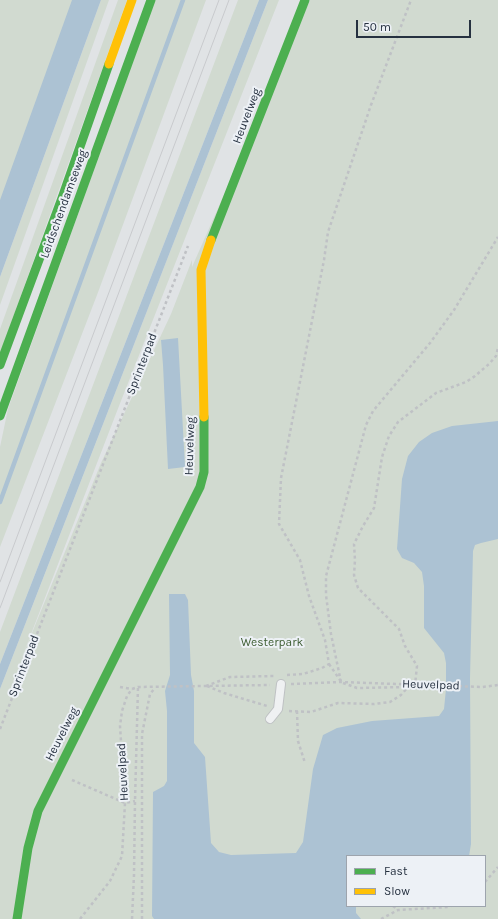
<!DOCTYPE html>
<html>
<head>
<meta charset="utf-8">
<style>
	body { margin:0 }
	#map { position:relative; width:498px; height:919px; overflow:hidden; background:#e0e3e5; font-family:Karla,sans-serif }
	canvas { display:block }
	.legend { position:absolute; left:346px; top:855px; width:140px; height:52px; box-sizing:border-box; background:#edf1f6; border:1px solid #9da4ad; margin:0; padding:5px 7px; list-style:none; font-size:12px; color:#263140 }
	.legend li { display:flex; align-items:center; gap:8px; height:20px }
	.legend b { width:20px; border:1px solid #9da4ad }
	.scale { position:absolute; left:356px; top:20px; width:115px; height:18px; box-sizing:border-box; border:2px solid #263140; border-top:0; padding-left:5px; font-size:12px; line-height:14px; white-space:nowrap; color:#263140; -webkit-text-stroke:3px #edf1f6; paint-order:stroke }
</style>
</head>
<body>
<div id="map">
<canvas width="498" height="919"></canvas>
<ul class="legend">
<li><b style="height:5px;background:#4caf50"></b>Fast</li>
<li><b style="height:5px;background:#ffc107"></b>Slow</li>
</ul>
<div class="scale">50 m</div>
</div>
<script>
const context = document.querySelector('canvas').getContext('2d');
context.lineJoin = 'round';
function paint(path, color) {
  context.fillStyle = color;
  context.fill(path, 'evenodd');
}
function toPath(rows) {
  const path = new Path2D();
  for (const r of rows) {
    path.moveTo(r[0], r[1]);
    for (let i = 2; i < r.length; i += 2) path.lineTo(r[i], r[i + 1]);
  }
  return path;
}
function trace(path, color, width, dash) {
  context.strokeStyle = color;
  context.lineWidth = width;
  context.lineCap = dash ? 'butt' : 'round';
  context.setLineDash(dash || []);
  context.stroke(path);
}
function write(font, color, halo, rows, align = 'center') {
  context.font = font + ' Karla,sans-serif';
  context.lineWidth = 4;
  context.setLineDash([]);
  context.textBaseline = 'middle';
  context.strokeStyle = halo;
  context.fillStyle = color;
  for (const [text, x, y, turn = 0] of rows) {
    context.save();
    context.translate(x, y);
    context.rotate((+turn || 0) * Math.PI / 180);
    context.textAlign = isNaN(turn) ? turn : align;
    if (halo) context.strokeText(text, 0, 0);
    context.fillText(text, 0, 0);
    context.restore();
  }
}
const green = toPath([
	[0,0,94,0,0,255],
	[101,0,109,0,0,305,0,277],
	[118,0,127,0,0,354,0,329],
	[155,0,206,0,97,295,0,547,0,447,8,409],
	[238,0,259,0,0,664,0,632],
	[268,0,279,0,119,406,21,660,101,463,171,314,192,260,192,267,310,0,498,0,498,919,0,919,0,689],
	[347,856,485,856,485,906,347,906]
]);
const water = toPath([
	[72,0,101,0,0,277,0,200],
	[259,0,268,0,0,689,0,664],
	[178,338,185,467,168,469,163,365,161,340],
	[498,421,498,539,481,543,475,545,473,551,470,678,471,844,469,856,347,856,347,906,356,906,356,913,361,919,154,919,152,916,153,792,164,786,167,781,167,711,165,691,170,675,169,594,185,594,188,600,191,675,194,691,194,743,205,757,211,843,219,852,231,855,296,853,303,842,313,769,323,735,337,728,372,721,439,716,444,709,446,689,446,663,444,653,424,628,424,586,422,572,414,563,402,558,397,549,402,479,408,456,419,442,432,433,452,426]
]);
const stream = toPath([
	[0,502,183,0]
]);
const path = toPath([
	[329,664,340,680],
	[287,675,303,674,322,668,329,664,325,640,309,596,300,560,279,524,281,478,324,260,328,232,371,105,411,0],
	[341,682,331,634,326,595,326,576,366,425,373,411,430,343,454,310,498,237],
	[343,683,357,688,407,687],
	[291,684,341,682,482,687,498,685],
	[206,686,230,677,274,676],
	[207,686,224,693,267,706],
	[120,687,132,689],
	[289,711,311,712,338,703,374,704,390,702,401,695,408,687,415,685,417,666,405,646,399,629,358,588,354,575,355,560,354,544,363,526,374,508,382,457,389,436,398,422,436,393,466,382,475,376,489,364,496,356,498,348],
	[297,711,298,741,305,763],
	[0,729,188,246],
	[72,780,125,803,135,801],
	[485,882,498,867],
	[393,906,398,910],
	[80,919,110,881,122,856,125,803,120,726,122,711,127,696,132,689,138,687,270,685],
	[132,919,134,875,135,801,138,687],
	[142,919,142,734,150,694,155,688],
	[381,919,398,910,448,907,451,906]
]);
const lane = toPath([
	[270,719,278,709,281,684]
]);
const fast = toPath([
	[211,240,305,0],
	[0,365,62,198,109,64],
	[0,416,151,0],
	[17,919,28,848,38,811,200,487,204,472,204,417]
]);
const slow = toPath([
	[109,64,132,0],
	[204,417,201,270,211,240]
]);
const tram = toPath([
	[0,582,219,0],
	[0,608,229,0]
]);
const streetNames = [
	["Heuvelweg",247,116,-69],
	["Leidschendamseweg",64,204,-70],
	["Sprinterpad",142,364,-69],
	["Heuvelweg",190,446,-88],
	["Sprinterpad",24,666,-69],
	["Heuvelpad",431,685,2],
	["Heuvelweg",62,734,-63],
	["Heuvelpad",123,772,-93]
];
const parkNames = [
	["Westerpark",272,643]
];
paint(green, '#d1dad0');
paint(water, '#acc2d3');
trace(stream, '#acc2d3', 4.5);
trace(lane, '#bec1c3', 10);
trace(path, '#bfc1c5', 2.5, [3, 3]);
trace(lane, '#eff1f2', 8);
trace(fast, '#4caf50', 9);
trace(slow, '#ffc107', 9);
trace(tram, '#c8cacd', 1);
write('12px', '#263140', '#edf1f6', streetNames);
write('12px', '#3d5d32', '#edf1f6', parkNames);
</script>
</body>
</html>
